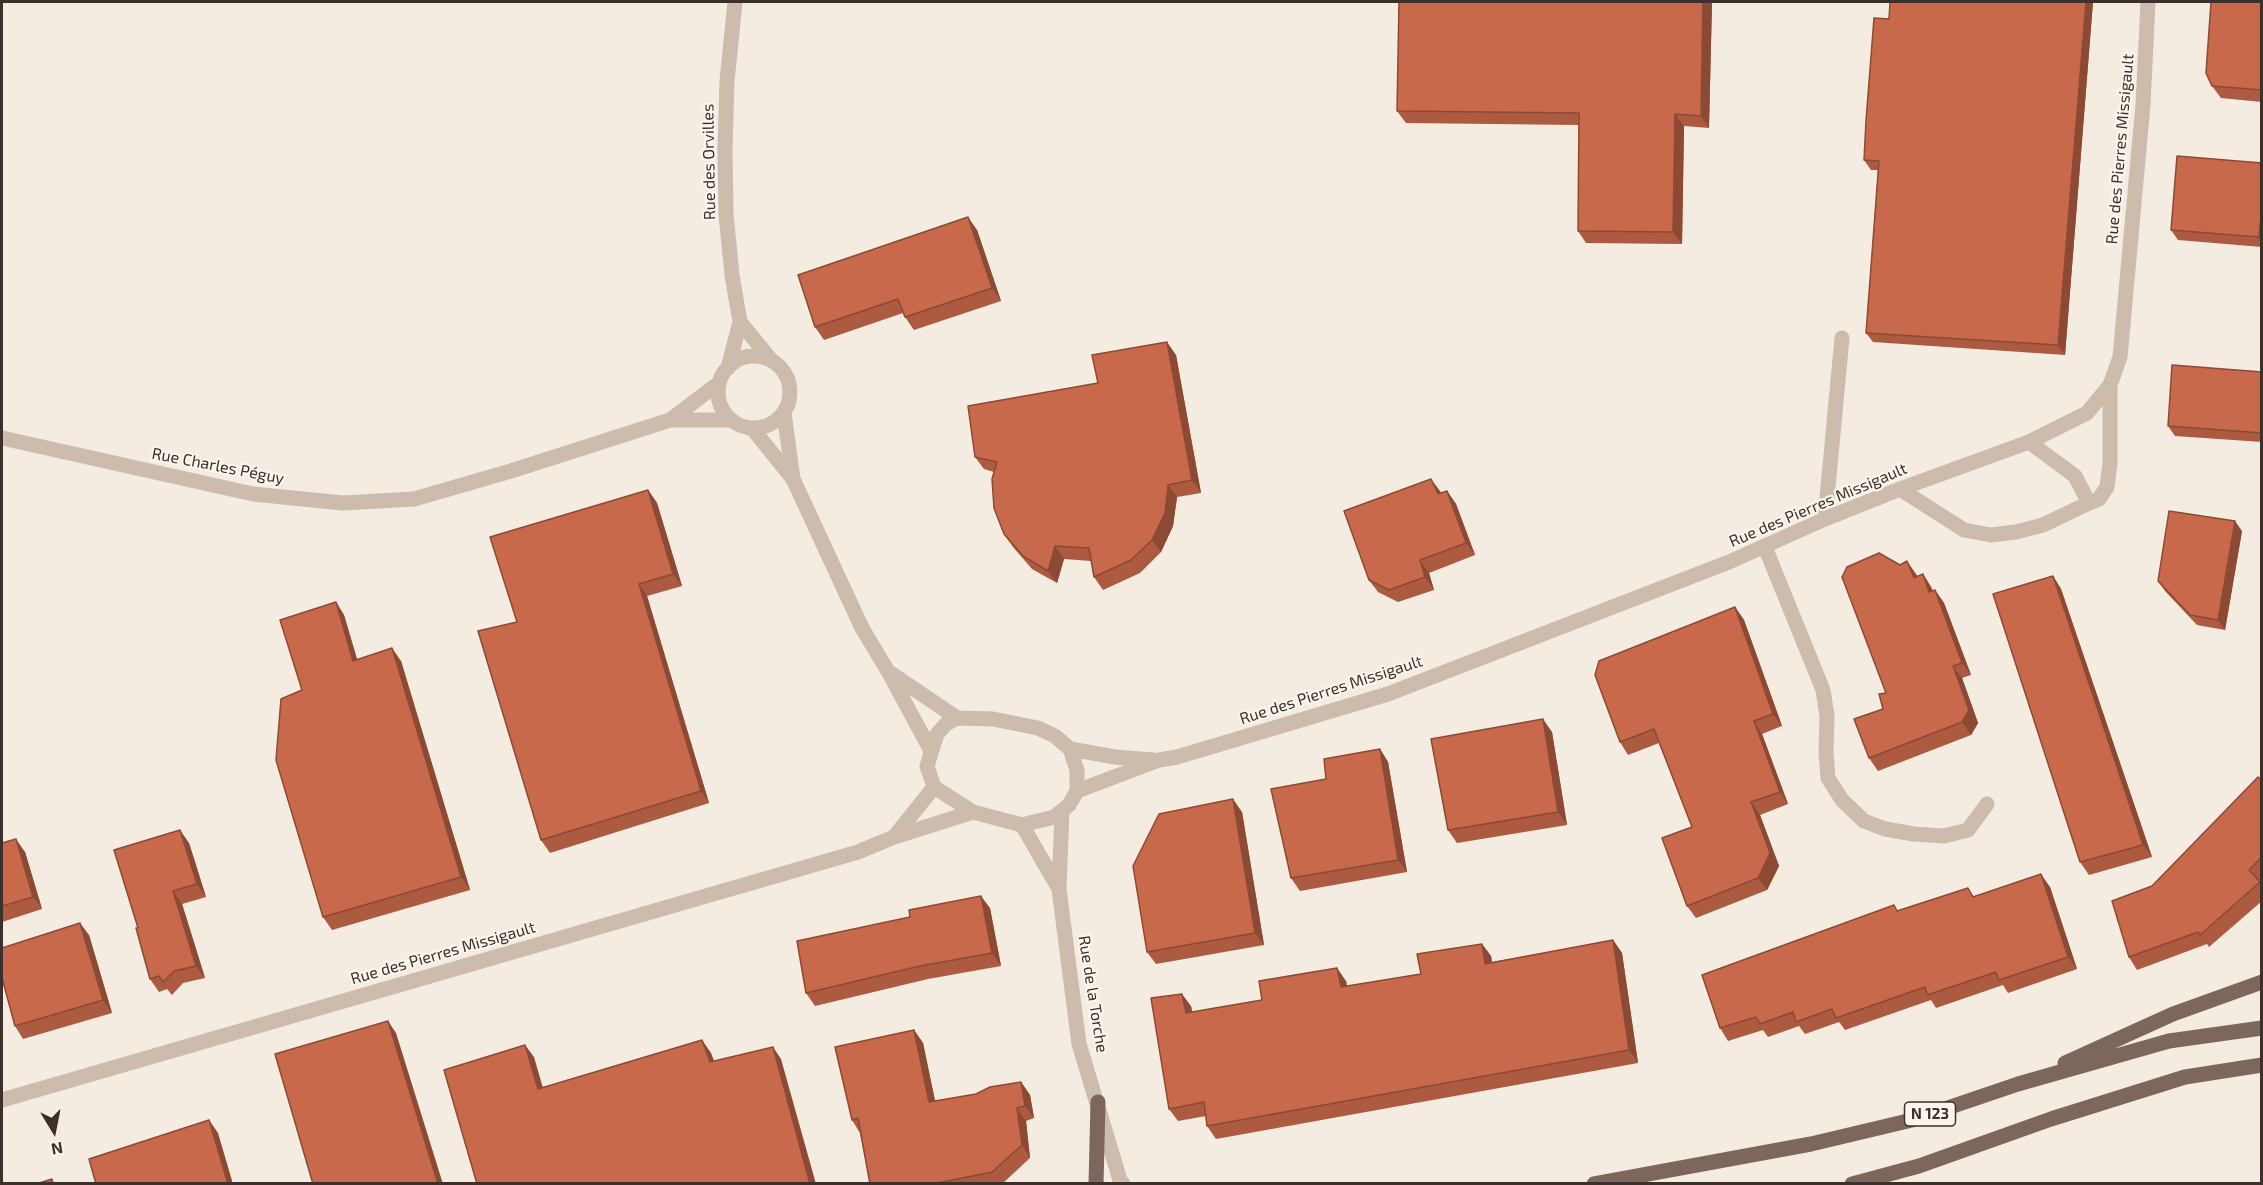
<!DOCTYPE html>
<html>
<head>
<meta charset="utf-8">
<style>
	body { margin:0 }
	#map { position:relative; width:2263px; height:1185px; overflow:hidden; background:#f4ebe1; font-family:"Exo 2",sans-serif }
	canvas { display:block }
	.frame { position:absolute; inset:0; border:3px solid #3b302b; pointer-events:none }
	.north { position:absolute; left:24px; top:1101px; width:60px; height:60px; -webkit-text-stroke:4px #fbf5ee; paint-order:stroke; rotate:170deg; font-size:16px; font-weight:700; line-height:24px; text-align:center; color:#3b302b }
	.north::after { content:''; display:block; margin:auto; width:21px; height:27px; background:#3b302b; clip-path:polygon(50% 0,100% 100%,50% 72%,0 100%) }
</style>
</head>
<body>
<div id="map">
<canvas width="2263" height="1185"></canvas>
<div class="frame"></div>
<div class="north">N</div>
</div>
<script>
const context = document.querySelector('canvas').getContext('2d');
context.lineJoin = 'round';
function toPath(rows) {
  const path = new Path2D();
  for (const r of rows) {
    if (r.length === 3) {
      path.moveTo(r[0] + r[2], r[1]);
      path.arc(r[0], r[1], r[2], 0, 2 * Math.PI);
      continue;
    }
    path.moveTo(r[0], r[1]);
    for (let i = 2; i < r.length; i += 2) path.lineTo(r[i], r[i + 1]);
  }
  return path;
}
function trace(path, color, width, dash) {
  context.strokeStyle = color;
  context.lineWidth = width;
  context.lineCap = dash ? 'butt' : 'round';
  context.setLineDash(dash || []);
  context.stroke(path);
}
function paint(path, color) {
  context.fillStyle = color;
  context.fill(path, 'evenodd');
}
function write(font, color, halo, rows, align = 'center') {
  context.font = font + ' "Exo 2",sans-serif';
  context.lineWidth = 4.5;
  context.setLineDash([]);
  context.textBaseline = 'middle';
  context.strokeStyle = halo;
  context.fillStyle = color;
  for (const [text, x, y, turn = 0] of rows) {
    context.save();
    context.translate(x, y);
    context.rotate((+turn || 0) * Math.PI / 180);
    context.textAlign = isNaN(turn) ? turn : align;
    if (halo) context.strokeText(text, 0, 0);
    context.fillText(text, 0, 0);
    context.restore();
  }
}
const minor = toPath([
	[740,322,772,361],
	[754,392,36],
	[728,368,740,322,732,275,726,214,725,150,727,81,735,2],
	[784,413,793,479],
	[670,420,719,383],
	[752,428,793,479,862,628,889,673,930,749],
	[2,438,253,494,343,503,414,499,511,471,670,420,731,420],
	[1900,489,1964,530,1991,535,2016,532,2043,525,2089,503,2075,476,2029,442],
	[2089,503,2099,499,2107,487,2110,463,2110,385],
	[1825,519,1842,338],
	[1765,547,1823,690,1827,716,1826,752,1828,778,1842,800,1864,821,1885,829,1914,834,1944,836,1968,830,1987,804],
	[892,674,957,718],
	[1070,749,1115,757,1153,760],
	[1077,791,1159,760,1177,757,1388,694,1729,562,1825,519,1900,489,2029,442,2087,413,2110,385,2120,357,2143,105,2148,2],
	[1062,811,1059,889,1079,1044,1120,1180,1123,1184],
	[1022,825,1054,817,1069,805,1077,791,1077,770,1070,749,1055,736,1038,728,993,719,957,718,946,724,937,734,927,766,934,787,973,812,1022,825,1059,889],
	[894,837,934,787],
	[2,1100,858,852,894,837,973,812]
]);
const major = toPath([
	[2065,1063,2173,1014,2262,982],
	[1096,1184,1098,1102],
	[1594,1184,1811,1144,1912,1120,2018,1084,2169,1041,2262,1028],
	[1852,1184,1919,1166,2051,1119,2185,1077,2262,1065]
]);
const wall = toPath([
	[1712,2,1709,128,1684,126,1682,244,1586,243,1578,231,1579,125,1406,123,1397,111],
	[1890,2,2093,2,2065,355,1873,342,1866,333,1878,170,1871,170,1864,160,1889,19],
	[2262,2,2262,102,2221,98,2212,86],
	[2262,163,2262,247,2178,240,2171,230],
	[977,230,1001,301,914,330,905,317,903,313,824,340,815,327],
	[1176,355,1201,493,1177,497,1173,526,1161,552,1140,573,1103,590,1094,577,1091,561,1064,559,1057,583,1032,569,1013,547,1004,534,994,472,984,469,975,457,1098,383],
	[2262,372,2262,442,2175,436,2168,426],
	[648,490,657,503,682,586,647,596,709,803,550,853,541,840,517,622],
	[1440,491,1441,493,1447,491,1456,504,1475,555,1429,573,1434,590,1398,602,1378,592,1369,580],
	[2242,531,2225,630,2197,625,2165,591,2158,581],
	[1916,574,1917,576,1923,574,1931,587,1933,591,1935,590,1944,603,1971,675,1962,678,1978,723,1971,735,1878,771,1869,758,1883,709,1886,693],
	[2053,576,2061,589,2152,857,2089,875,2080,862],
	[336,602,344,615,357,659,401,661,470,890,332,930,323,917,302,690],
	[1735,607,1744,620,1782,726,1762,734,1788,804,1760,815,1779,866,1767,890,1696,918,1687,906,1692,827,1659,743,1628,755,1620,742],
	[1552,732,1567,825,1457,843,1448,830],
	[1380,749,1388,762,1407,872,1300,891,1291,878,1326,779],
	[2262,781,2262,879,2259,881,2262,884,2262,901,2209,947,2207,944,2137,970,2129,957,2152,886],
	[1242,812,1264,945,1156,964,1147,952],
	[2,843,25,852,42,909,2,922],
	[189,843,206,897,182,904,205,978,183,983,172,995,167,989,159,992,150,979,138,928],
	[2050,887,2077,969,2008,993,2003,985,1936,1008,1931,1000,1845,1030,1839,1022,1805,1034,1799,1026,1768,1037,1763,1030,1728,1041,1720,1028,1898,911,1968,888,1974,897],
	[990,908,1001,966,928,979,815,1006,806,993],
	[89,935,112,1013,23,1039,15,1026],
	[1613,940,1622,953,1638,1063,1216,1139,1207,1126,1206,1116,1178,1121,1169,1109,1191,1006,1192,1012,1262,1000,1346,981,1347,986,1421,974,1482,944,1491,956,1492,962],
	[914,1030,923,1043,935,1101,976,1094,1021,1082,1030,1095,1034,1118,1026,1121,1030,1158,1002,1184,870,1184,860,1133,852,1120]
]);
const shadedWall = toPath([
	[1703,2,1712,2,1709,128,1701,116],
	[2086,2,2093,2,2065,355,2058,345],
	[1675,114,1684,126,1682,244,1673,232],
	[2262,206,2262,241,2259,237],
	[968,217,977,230,1001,301,992,288],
	[1167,342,1176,355,1201,493,1192,480],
	[1431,479,1440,491,1447,507,1438,494],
	[1168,485,1177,497,1173,526,1161,552,1152,540],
	[648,490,657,503,682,586,673,574],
	[1447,491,1456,504,1475,555,1466,543],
	[2235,521,2242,531,2225,630,2218,620],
	[1055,546,1064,559,1057,583,1048,571],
	[1420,560,1429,573,1434,590,1425,577],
	[1907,561,1916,574,1923,590,1914,578],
	[1923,574,1931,587,1938,605,1929,592],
	[2053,576,2061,589,2152,857,2143,845],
	[639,584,647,596,709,803,701,791],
	[1935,590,1944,603,1971,675,1962,663],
	[336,602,344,615,361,673,353,661],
	[1735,607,1744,620,1782,726,1773,714],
	[392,648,401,661,470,890,461,877],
	[1953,666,1962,678,1978,723,1971,735,1962,722],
	[1543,719,1552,732,1567,825,1558,812],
	[1754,721,1762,734,1788,804,1780,792],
	[1380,749,1388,762,1407,872,1398,860],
	[1233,799,1242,812,1264,945,1255,933],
	[1751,802,1760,815,1779,866,1767,890,1758,878],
	[180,830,189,843,206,897,197,884],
	[16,839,25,852,42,909,33,897],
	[2041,874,2050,887,2077,969,2068,957],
	[173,891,182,904,205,978,196,966],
	[981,896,990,908,1001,966,992,953],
	[80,923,89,935,112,1013,103,1000],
	[1613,940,1622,953,1638,1063,1629,1050],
	[1482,944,1491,956,1494,976,1485,964],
	[1337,968,1346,981,1350,1000,1341,987],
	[1182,994,1191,1006,1195,1026,1186,1013],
	[388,1021,396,1033,443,1184,438,1184],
	[914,1030,923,1043,938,1115,929,1102],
	[702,1040,711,1053,719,1074,710,1062],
	[525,1045,534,1057,547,1102,538,1089],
	[773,1047,781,1059,816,1184,810,1184],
	[1021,1082,1030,1095,1034,1118,1025,1106],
	[1017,1108,1026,1121,1030,1158,1022,1145],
	[209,1120,218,1133,233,1184,228,1184]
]);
const building = toPath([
	[1399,2,1703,2,1701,116,1675,114,1673,232,1578,231,1579,113,1397,111,1399,2],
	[1890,2,2086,2,2058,345,1866,333,1879,161,1864,160,1866,121,1874,18,1889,19,1890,2],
	[2211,2,2262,2,2262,90,2212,86,2206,73,2211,2],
	[2177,156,2262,163,2262,206,2259,237,2171,230,2177,156],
	[968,217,992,288,905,317,898,299,815,327,798,275,968,217],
	[1167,342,1192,480,1168,485,1165,513,1152,540,1131,560,1094,577,1089,548,1055,546,1048,571,1023,556,1004,534,994,508,992,479,997,462,975,457,968,406,1098,383,1092,355,1167,342],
	[2172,365,2262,372,2262,433,2168,426,2172,365],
	[1431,479,1438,494,1447,491,1466,543,1420,560,1425,577,1389,590,1369,580,1344,511,1431,479],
	[648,490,673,574,639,584,701,791,541,840,478,631,517,622,490,537,648,490],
	[2169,511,2235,521,2218,620,2190,615,2158,581,2169,511],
	[1879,553,1900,565,1907,561,1914,578,1923,574,1929,592,1935,590,1962,663,1953,666,1969,710,1962,722,1869,758,1854,719,1883,709,1879,694,1886,693,1842,577,1847,567,1879,553],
	[2053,576,2143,845,2080,862,1993,594,2053,576],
	[336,602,353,661,392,648,461,877,323,917,276,760,281,699,302,690,280,620,336,602],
	[1735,607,1773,714,1754,721,1780,792,1751,802,1770,853,1758,878,1687,906,1662,838,1692,827,1654,729,1620,742,1595,675,1599,661,1735,607],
	[1543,719,1558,812,1448,830,1431,739,1543,719],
	[1380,749,1398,860,1291,878,1271,789,1326,779,1324,759,1380,749],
	[2258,777,2262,781,2262,857,2249,870,2260,882,2200,935,2198,932,2129,957,2112,901,2152,886,2258,777],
	[1233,799,1255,933,1147,952,1133,866,1159,814,1233,799],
	[180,830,197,884,173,891,196,966,174,971,163,982,159,976,150,979,136,928,138,928,114,850,180,830],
	[16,839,33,897,2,906,2,843,16,839],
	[2041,874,2068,957,1999,980,1996,972,1927,995,1925,987,1836,1018,1832,1009,1796,1022,1793,1012,1760,1024,1756,1017,1720,1028,1702,975,1894,905,1897,911,1968,888,1973,897,2041,874],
	[981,896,992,953,920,966,806,993,797,941,910,917,909,910,981,896],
	[80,923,103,1000,15,1026,2,978,2,948,80,923],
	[1613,940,1629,1050,1207,1126,1204,1102,1169,1109,1151,998,1182,994,1186,1013,1262,1000,1259,981,1337,968,1341,987,1421,974,1417,954,1482,944,1485,964,1613,940],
	[388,1021,438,1184,313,1184,275,1054,388,1021],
	[914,1030,929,1102,976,1094,990,1087,1021,1082,1025,1106,1017,1108,1022,1145,992,1172,932,1184,870,1184,858,1118,852,1120,835,1047,914,1030],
	[702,1040,710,1062,773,1047,810,1184,477,1184,444,1070,525,1045,538,1089,702,1040],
	[209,1120,228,1184,96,1184,89,1159,209,1120],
	[52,1179,53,1184,36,1184,52,1179]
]);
const shields = [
	[1930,1114,51]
];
const shieldNames = [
	["N 123",1930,1114]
];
const streetNames = [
	["Rue des Pierres Missigault",2120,149,-85],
	["Rue des Orvilles",709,162,-91],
	["Rue Charles Péguy",218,466,11],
	["Rue des Pierres Missigault",1818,505,-23],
	["Rue des Pierres Missigault",1331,690,-18],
	["Rue des Pierres Missigault",443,953,-16],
	["Rue de la Torche",1093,994,81]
];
trace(minor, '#cdbbac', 15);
trace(major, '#7d675c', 15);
paint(wall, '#ac5a40');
paint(shadedWall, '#8c4a34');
paint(building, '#c8694b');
trace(building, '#8c4a34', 1.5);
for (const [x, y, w] of shields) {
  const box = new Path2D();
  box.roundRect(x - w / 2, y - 12, w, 24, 4.5);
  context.fillStyle = '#fbf5ee';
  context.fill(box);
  trace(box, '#3b302b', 1.5);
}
write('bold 15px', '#3b302b', null, shieldNames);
write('16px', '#3b302b', '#fbf5ee', streetNames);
</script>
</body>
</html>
